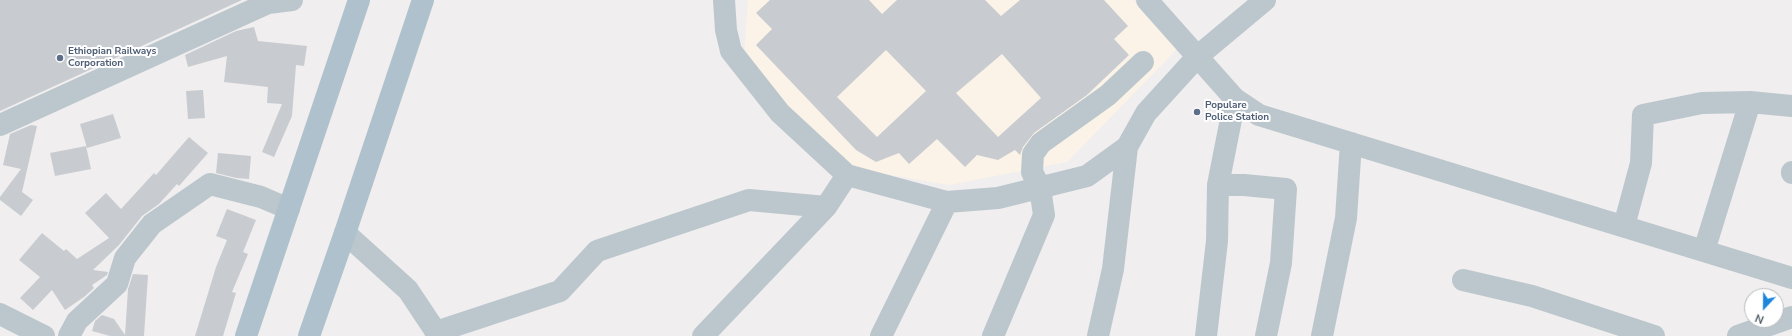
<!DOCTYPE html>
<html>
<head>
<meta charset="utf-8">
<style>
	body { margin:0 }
	#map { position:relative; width:1792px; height:336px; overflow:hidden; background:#f0eeee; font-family:"Nunito Sans",sans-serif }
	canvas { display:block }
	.north { position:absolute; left:1744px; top:288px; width:40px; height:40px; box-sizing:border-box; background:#fff; border:1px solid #b5babd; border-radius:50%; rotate:202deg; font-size:11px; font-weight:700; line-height:16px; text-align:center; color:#46535b }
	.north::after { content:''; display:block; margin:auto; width:14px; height:18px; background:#1c86dc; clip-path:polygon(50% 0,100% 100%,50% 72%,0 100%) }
</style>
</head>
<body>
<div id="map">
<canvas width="1792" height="336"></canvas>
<div class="north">N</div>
</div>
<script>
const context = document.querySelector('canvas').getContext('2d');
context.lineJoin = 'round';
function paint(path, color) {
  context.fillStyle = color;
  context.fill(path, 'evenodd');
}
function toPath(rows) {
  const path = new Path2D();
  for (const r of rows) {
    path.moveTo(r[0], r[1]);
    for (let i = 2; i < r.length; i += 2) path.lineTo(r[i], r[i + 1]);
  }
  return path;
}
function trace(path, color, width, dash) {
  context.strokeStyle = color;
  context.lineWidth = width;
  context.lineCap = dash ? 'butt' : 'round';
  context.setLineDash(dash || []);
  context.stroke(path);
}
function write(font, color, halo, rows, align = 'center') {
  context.font = font + ' "Nunito Sans",sans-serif';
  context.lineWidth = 4;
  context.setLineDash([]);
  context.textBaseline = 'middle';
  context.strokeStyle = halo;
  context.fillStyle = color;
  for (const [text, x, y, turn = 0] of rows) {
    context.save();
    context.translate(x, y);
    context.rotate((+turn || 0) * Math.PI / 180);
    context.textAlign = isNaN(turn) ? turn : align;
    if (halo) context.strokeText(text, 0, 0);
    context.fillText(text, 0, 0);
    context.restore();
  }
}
const commercial = toPath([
	[748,0,1133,0,1178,48,1067,162,949,185,844,167,744,58]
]);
const building = toPath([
	[0,0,242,0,0,111],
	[770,0,869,0,882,14,897,0,985,0,1001,16,1020,0,1104,0,1128,26,1114,39,1129,55,1087,95,1034,133,1023,147,1020,155,1015,150,998,160,977,155,965,167,937,139,909,164,899,153,876,162,856,150,756,45,772,29,756,13],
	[886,50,926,91,877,137,837,97],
	[1002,54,1041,98,998,137,956,93],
	[254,27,258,41,307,46,304,66,296,65,292,116,274,157,262,152,282,104,267,103,268,87,224,82,227,56,188,67,185,55,236,31],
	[203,90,205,118,188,119,186,91],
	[113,114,121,138,87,148,80,124],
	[31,125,37,126,22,192,33,200,21,216,0,200,0,197,21,169,3,165,10,134],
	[189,137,208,153,179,186,177,184,159,204,142,216,119,245,93,270,108,272,107,275,92,285,94,288,84,297,65,310,52,290,33,310,20,298,40,277,19,260,42,233,64,251,66,249,77,259,109,238,85,213,106,193,121,209,154,173,156,175],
	[86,146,91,169,55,176,50,153],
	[218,153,251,156,249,179,236,178,216,173],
	[227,209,256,220,243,252,248,254,232,292,236,293,223,336,195,336,216,267,227,240,216,236],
	[133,274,148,275,144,336,110,336,92,331,95,321,102,315,114,319,125,335,128,289]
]);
const minor = toPath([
	[724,0,726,30,731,51,780,113,847,175,947,202,998,198,1087,176,1127,147,1146,113,1198,56,1265,0],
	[1147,0,1235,99,1259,115,1792,278],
	[1235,99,1218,185,1244,185,1286,189,1281,263,1266,336],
	[0,125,268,3,292,0],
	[1792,173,1792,172],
	[1624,226,1641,163,1643,115,1702,103,1750,102,1792,106],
	[345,233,408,290,436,332],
	[1704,251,1750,102],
	[1463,280,1532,296,1654,336],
	[0,314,44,336],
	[69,336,77,321,117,284,125,258,152,224,210,184,261,197,289,209],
	[436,336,436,332,560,291,597,251,749,200,826,207,847,175],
	[703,336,826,207],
	[881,336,947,202],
	[993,336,1044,215,1040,188,1032,172,1033,154,1041,143,1108,95,1143,62],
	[1098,336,1113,269,1127,147],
	[1206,336,1217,241,1218,185],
	[1322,336,1346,218,1351,143],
	[1738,336,1792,317]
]);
const major = toPath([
	[246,336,359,0],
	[309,336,345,233,423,0]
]);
const markers = [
	[60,58,4,"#5c6f8a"],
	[1197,112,4,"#5c6f8a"]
];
const serviceNames = [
	["Ethiopian Railways",68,52],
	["Corporation",68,64],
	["Populare",1205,106],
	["Police Station",1205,118]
];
paint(commercial, '#fbf3e7');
paint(building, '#c8ccd0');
trace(minor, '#bcc7cd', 22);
trace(major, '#aec1cc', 22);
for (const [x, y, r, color] of markers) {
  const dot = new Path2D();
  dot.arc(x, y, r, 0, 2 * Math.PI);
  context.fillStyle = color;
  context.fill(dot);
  trace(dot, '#fff', 1.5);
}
write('bold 10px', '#4e5e75', '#fff', serviceNames, 'left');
</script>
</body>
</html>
